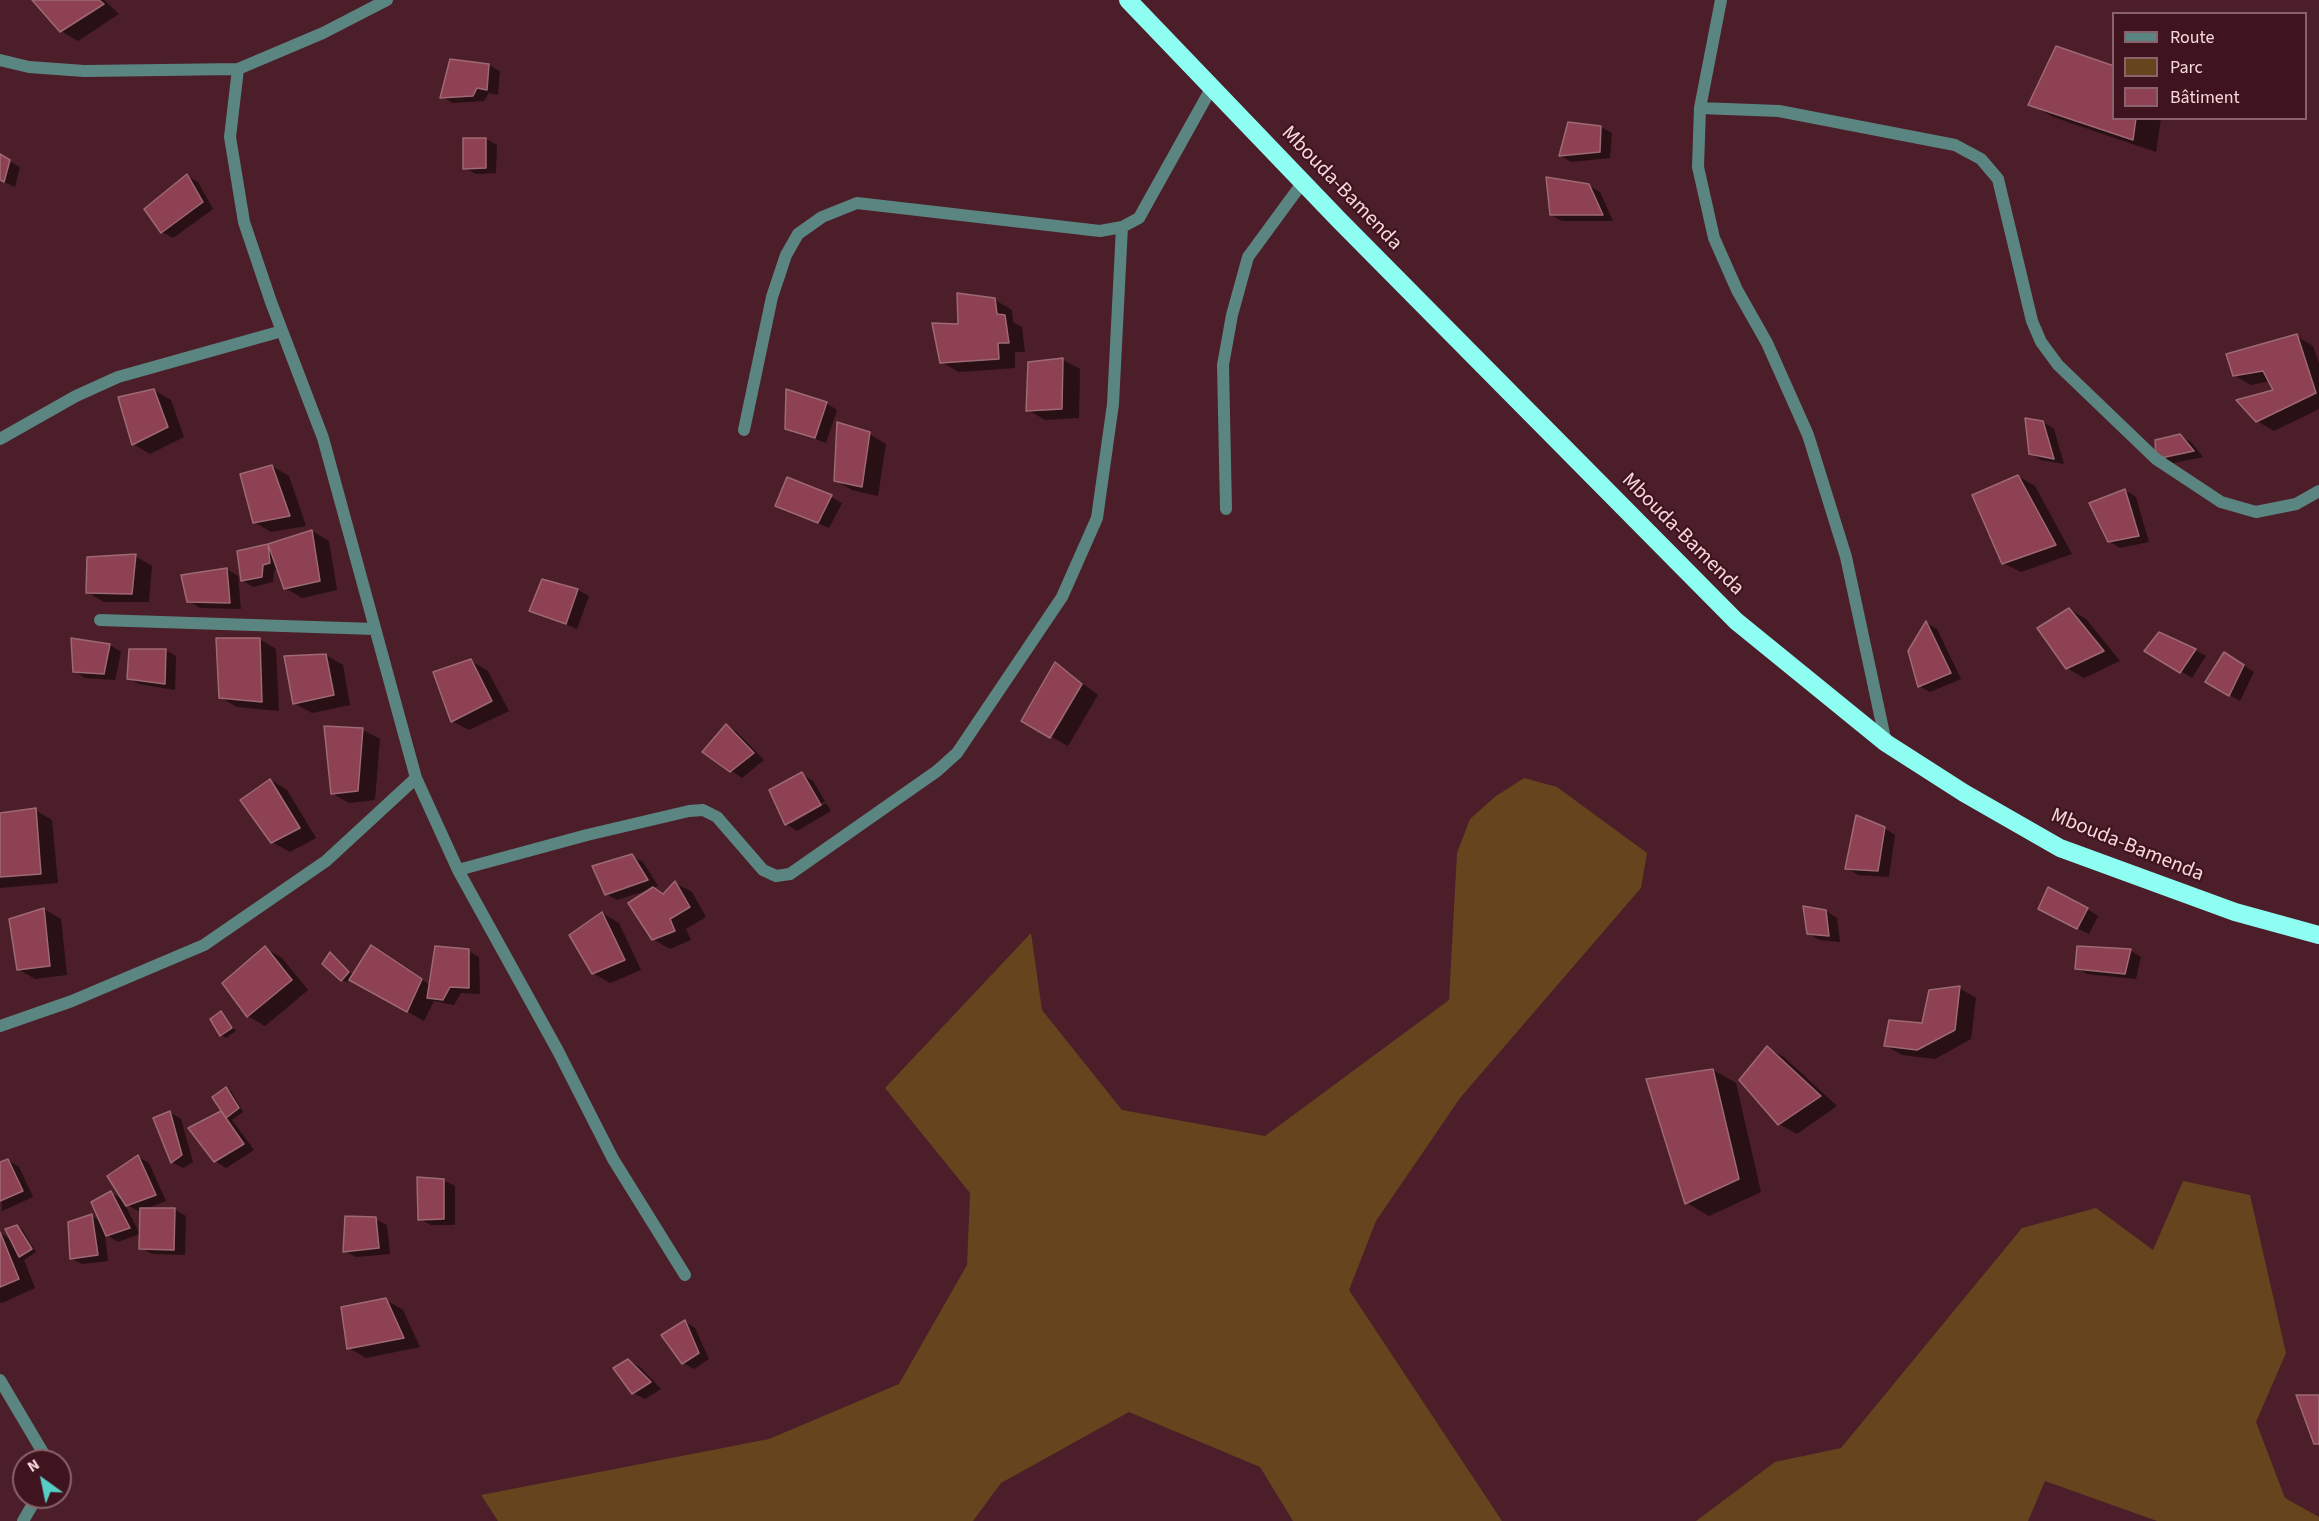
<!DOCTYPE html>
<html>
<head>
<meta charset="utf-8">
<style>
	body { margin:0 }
	#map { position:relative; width:2319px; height:1521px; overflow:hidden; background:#4b1e29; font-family:"Source Sans 3",sans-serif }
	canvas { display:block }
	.legend { position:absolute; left:2112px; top:12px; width:195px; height:108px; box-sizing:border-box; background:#40141f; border:2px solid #89626b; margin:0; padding:8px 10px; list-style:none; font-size:18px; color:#f7d8dc }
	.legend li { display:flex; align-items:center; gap:12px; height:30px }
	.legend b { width:30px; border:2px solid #89626b }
	.north { position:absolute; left:12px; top:1449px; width:60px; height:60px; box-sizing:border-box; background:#40141f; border:2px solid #89626b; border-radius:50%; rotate:327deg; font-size:16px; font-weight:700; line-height:24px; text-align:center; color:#f7d8dc }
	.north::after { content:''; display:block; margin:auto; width:21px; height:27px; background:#56cec4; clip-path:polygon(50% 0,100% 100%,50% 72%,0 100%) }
</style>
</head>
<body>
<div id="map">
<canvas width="2319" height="1521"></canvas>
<ul class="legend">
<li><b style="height:8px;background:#5b8580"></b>Route</li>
<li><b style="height:16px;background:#66441d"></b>Parc</li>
<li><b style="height:16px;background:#8d4152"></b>Bâtiment</li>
</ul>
<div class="north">N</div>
</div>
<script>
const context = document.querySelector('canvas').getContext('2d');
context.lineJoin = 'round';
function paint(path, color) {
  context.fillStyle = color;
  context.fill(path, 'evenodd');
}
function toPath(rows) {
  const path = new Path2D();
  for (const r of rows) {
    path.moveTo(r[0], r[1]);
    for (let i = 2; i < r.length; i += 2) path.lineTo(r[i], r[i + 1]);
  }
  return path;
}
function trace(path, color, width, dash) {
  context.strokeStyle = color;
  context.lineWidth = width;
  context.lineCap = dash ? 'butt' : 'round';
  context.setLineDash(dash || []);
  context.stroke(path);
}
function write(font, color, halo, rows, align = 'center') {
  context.font = font + ' "Source Sans 3",sans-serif';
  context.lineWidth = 4.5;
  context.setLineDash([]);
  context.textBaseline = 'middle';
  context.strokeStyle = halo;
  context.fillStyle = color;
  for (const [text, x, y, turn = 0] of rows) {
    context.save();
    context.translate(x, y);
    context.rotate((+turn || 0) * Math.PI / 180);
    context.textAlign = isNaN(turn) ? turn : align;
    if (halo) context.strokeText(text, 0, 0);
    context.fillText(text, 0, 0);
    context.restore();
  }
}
const green = toPath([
	[1524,778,1557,787,1647,853,1641,888,1460,1098,1376,1221,1349,1290,1502,1521,1293,1521,1260,1467,1129,1412,1001,1483,973,1521,498,1521,481,1495,769,1439,899,1384,967,1265,970,1193,885,1088,1031,933,1042,1010,1122,1110,1265,1136,1449,1000,1457,853,1470,819,1496,796],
	[2183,1181,2250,1195,2286,1353,2256,1422,2285,1498,2319,1517,2319,1521,2157,1521,2045,1481,2028,1521,1696,1521,1775,1462,1841,1448,2022,1228,2096,1208,2153,1250]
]);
const shadow = toPath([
	[34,0,104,0,119,14,78,41,61,31],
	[489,65,500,71,498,95,489,93,484,101,453,103,442,97],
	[2030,104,2114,118,2161,118,2156,152,2053,117],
	[1569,124,1601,127,1612,133,1610,158,1571,162,1561,156],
	[486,139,497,145,496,173,476,174,465,168],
	[0,156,20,167,15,187,0,180],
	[187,176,198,182,213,209,173,238,162,232],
	[1588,185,1600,192,1613,221,1562,221,1551,215],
	[995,300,1012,310,1013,322,1022,327,1025,352,1015,352,1015,368,959,372,941,362,959,325],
	[2296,336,2313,346,2319,363,2319,409,2274,431,2257,421,2275,391,2270,381,2251,385,2234,375],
	[1063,360,1080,369,1079,418,1045,420,1028,410],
	[154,390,171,400,184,437,150,454,133,444],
	[826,403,837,410,826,443,787,428],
	[2043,422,2054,429,2064,464,2041,460,2030,453],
	[869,434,886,444,878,496,852,490,835,480],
	[2180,436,2191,442,2203,457,2169,464,2158,458],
	[272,466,289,476,306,526,271,532,254,522],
	[2018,476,2035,486,2072,554,2021,572,2003,563],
	[2125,490,2136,497,2149,542,2120,548,2109,541],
	[831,497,842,503,829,528,777,506],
	[312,531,329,541,337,590,302,598,285,588,279,569,274,571,273,582,253,587,242,580,268,545],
	[135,556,152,566,149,602,104,602,87,592],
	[227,569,238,576,241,609,200,608,189,601],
	[578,590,589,596,577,629,531,610],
	[2069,609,2086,619,2120,661,2084,678,2067,668],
	[1926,623,1937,629,1961,679,1930,692,1919,686],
	[259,639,276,649,279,711,237,707,220,697],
	[110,645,121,652,115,680,85,678,74,671],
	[165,650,176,656,175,690,139,684,128,678],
	[2195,650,2206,656,2192,678,2147,651],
	[326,655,343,665,350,705,312,713,294,703],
	[2235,660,2254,672,2240,701,2208,682],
	[471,661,488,671,509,711,469,730,452,721],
	[1056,664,1098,695,1068,746,1023,721],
	[726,726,737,732,764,760,742,778,704,751],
	[363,730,380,739,375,800,349,803,332,793],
	[802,774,813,781,825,801,791,820,791,824,826,803,831,811,797,831,786,824],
	[271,780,287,790,316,838,290,852,272,842],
	[35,810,52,820,58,883,0,888,0,814],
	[1884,828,1895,835,1889,877,1858,875,1847,868],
	[631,856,643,862,658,886,653,888,664,895,675,883,692,892,706,917,686,929,691,940,670,949,653,939,649,890,617,900,606,894],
	[44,909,61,919,67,975,35,979,18,969],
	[2087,909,2098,916,2089,934,2051,915],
	[1826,911,1837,918,1840,942,1819,940,1808,933],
	[602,913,619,923,641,970,610,983,593,973],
	[372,947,430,985,468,951,479,957,480,994,461,993,454,1005,434,1001,424,1021,350,979,347,982,342,980,331,954,354,976],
	[265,948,282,958,308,990,265,1026,248,1016,224,983],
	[2130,950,2141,957,2136,979,2087,974,2076,968],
	[1959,988,1976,998,1971,1039,1935,1059,1902,1055,1885,1045,1923,1025],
	[221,1013,236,1031,226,1038,221,1035],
	[1767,1048,1784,1057,1837,1106,1797,1134,1779,1124,1741,1080],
	[1713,1070,1736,1083,1761,1192,1709,1216,1687,1203],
	[226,1088,231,1091,243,1112,232,1120,254,1150,226,1168,215,1161,221,1113,227,1117],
	[170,1112,181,1119,193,1162,183,1168,172,1162],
	[138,1157,149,1163,166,1201,143,1210,175,1210,186,1216,185,1255,152,1254,141,1248,142,1210,138,1211,124,1203,140,1234,118,1242,105,1234,108,1261,82,1264,71,1258,92,1216,101,1221,111,1193,125,1201],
	[8,1160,19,1167,33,1197,2,1211,0,1164],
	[443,1180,455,1186,455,1225,431,1225,420,1219],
	[375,1219,387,1225,390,1254,356,1257,345,1251],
	[17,1226,22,1229,36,1252,24,1260,35,1288,2,1303,0,1302,0,1233,12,1240],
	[386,1300,403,1310,420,1347,366,1358,349,1348],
	[685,1322,695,1328,709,1359,694,1369,683,1363],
	[628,1360,640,1367,661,1389,645,1399,633,1393]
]);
const building = toPath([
	[32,0,99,0,104,4,60,32,32,0],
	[2056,46,2114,66,2114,118,2136,118,2133,140,2028,105,2056,46],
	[450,59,489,64,487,90,477,88,473,96,440,98,450,59],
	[1568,122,1601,126,1600,152,1559,156,1568,122],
	[463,138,486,138,486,168,463,169,463,138],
	[0,154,10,160,4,182,0,180,0,154],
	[187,174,203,202,161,233,144,209,187,174],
	[1546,177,1589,184,1603,215,1550,215,1546,177],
	[957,293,995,298,997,314,1005,315,1009,343,998,343,999,359,940,363,932,323,958,324,957,293],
	[2297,334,2316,393,2256,422,2236,400,2273,390,2263,371,2233,376,2226,354,2297,334],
	[1063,358,1062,409,1026,411,1028,362,1063,358],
	[154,389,168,427,132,445,118,397,154,389],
	[786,389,827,402,815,438,785,429,786,389],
	[2025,418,2043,421,2054,459,2029,454,2025,418],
	[837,422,870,432,862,487,834,481,837,422],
	[2180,434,2194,451,2156,459,2155,440,2180,434],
	[272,465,290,516,253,523,240,474,272,465],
	[2018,475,2056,545,2002,564,1972,495,2018,475],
	[787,477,832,495,818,523,775,506,787,477],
	[2125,489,2139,536,2108,542,2089,503,2125,489],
	[312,530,320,581,284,589,268,544,312,530],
	[268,544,270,563,263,565,262,577,241,581,237,551,268,544],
	[136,554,132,594,86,593,87,557,136,554],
	[227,568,230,603,187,602,181,575,227,568],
	[542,579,578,589,566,624,529,611,542,579],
	[2069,608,2104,651,2066,669,2037,628,2069,608],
	[1926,621,1951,673,1918,687,1908,651,1926,621],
	[2159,632,2196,649,2180,673,2144,651,2159,632],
	[71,638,110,644,104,674,73,672,71,638],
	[216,638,260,638,262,702,219,698,216,638],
	[129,649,166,649,165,684,127,679,129,649],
	[2224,652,2244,665,2229,696,2205,682,2224,652],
	[326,654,334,695,293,704,284,656,326,654],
	[471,659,492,701,451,722,433,672,471,659],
	[1055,662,1082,684,1050,738,1021,721,1055,662],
	[726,724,754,753,730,772,702,752,726,724],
	[324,726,363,728,358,791,331,794,324,726],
	[802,772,821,805,785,825,769,790,802,772],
	[270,779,300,828,271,843,240,800,270,779],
	[36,808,41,874,0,877,0,813,36,808],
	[1856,815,1885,827,1878,871,1845,869,1856,815],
	[632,854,648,880,605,895,592,866,632,854],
	[675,881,690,907,670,919,675,931,652,940,628,903,653,887,663,894,675,881],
	[2048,887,2088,908,2077,929,2038,909,2048,887],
	[1803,906,1826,910,1829,936,1807,934,1803,906],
	[44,908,50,966,17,970,9,919,44,908],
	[602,912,625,960,592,974,569,935,602,912],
	[371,945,422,979,407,1012,349,980,371,945],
	[265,946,292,980,247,1017,222,983,265,946],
	[435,946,469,949,469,988,450,987,443,1000,427,998,435,946],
	[2077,946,2131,949,2125,974,2075,969,2077,946],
	[330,952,349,972,341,981,322,964,330,952],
	[1960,986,1955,1030,1917,1050,1884,1046,1889,1020,1922,1023,1929,990,1960,986],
	[221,1011,232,1028,220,1036,210,1019,221,1011],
	[1767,1046,1821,1096,1778,1125,1739,1080,1767,1046],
	[1713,1069,1739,1179,1685,1204,1646,1079,1713,1069],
	[226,1087,239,1108,226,1118,212,1097,226,1087],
	[170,1111,182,1155,171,1163,153,1118,170,1111],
	[221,1111,244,1144,214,1162,188,1128,221,1111],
	[138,1155,156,1195,126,1206,107,1176,138,1155],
	[8,1159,23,1191,0,1201,0,1162,8,1159],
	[417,1177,444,1179,444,1219,418,1220,417,1177],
	[111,1191,130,1228,106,1236,91,1202,111,1191],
	[140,1208,175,1208,174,1250,139,1249,140,1208],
	[92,1214,98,1255,70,1259,68,1222,92,1214],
	[345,1216,376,1217,379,1248,343,1252,345,1216],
	[17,1225,32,1249,19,1257,5,1229,17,1225],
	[0,1232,19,1279,0,1287,0,1232],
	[386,1298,404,1338,347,1349,341,1307,386,1298],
	[685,1320,699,1353,682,1364,661,1335,685,1320],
	[628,1359,651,1382,632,1394,613,1368,628,1359],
	[2296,1395,2319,1395,2319,1444,2314,1444,2296,1395]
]);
const street = toPath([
	[387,0,323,33,238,69,230,137,244,222,271,302,323,438,416,778,458,870,558,1051,613,1159,685,1275],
	[1721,0,1700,108,1698,167,1714,238,1737,290,1767,343,1808,435,1846,557,1886,743],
	[0,60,29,67,84,71,238,69],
	[1700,108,1779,111,1955,145,1981,159,1998,179,2032,321,2041,342,2058,365,2156,459,2221,502,2256,512,2296,504,2319,491],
	[744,430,772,297,786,255,798,234,822,217,857,203,1100,231,1122,227,1139,218,1212,87],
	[0,439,76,396,118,377,282,331],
	[1226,509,1223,365,1232,315,1248,257,1303,182],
	[100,620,375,629],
	[458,870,587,835,689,811,703,810,717,817,763,870,776,876,790,874,937,771,957,753,1062,597,1097,518,1113,404,1122,227],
	[0,1026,72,1001,204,945,326,861,416,778],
	[0,1380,48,1461],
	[23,1521,37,1497]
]);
const highway = toPath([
	[1128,0,1339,220,1736,621,1886,743,1964,793,2060,848,2235,912,2319,935]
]);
const streetNames = [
	["Mbouda-Bamenda",1341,189,46],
	["Mbouda-Bamenda",1682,535,45],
	["Mbouda-Bamenda",2127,846,22]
];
paint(green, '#66441d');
paint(shadow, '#0007');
paint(building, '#8d4152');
trace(building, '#9e6973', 1.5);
trace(street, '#5b8580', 12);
trace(highway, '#8efdf2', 18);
write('21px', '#f7d8dc', '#40141f', streetNames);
</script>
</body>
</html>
